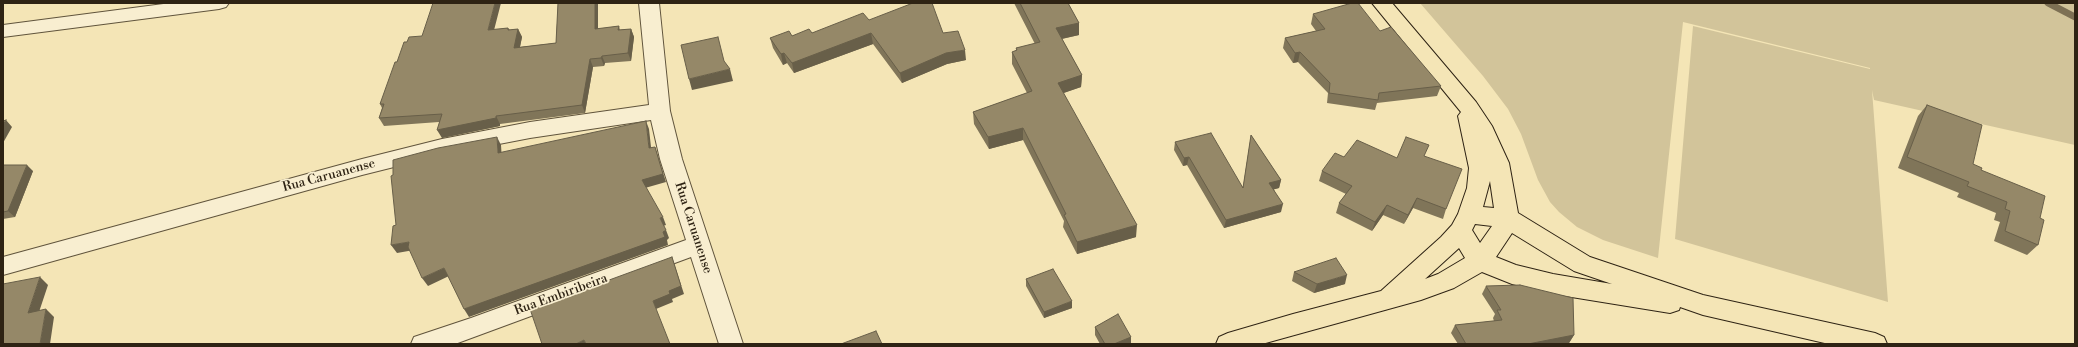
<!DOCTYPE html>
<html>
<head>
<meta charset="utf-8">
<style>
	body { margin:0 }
	#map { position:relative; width:2078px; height:347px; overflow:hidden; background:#f4e5b6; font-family:"Libre Bodoni",serif }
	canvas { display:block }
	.frame { position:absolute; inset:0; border:4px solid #2e2314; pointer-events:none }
</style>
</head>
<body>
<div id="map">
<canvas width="2078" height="347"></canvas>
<div class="frame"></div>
</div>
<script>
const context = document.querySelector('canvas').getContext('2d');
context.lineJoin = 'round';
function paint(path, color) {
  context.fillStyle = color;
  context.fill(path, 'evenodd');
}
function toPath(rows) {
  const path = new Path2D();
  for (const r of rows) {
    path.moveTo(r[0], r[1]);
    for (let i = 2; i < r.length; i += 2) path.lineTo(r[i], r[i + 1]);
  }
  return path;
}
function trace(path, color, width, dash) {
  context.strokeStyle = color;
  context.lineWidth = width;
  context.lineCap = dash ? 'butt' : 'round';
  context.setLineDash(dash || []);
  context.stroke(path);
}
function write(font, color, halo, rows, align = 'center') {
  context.font = font + ' "Libre Bodoni",serif';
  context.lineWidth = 3.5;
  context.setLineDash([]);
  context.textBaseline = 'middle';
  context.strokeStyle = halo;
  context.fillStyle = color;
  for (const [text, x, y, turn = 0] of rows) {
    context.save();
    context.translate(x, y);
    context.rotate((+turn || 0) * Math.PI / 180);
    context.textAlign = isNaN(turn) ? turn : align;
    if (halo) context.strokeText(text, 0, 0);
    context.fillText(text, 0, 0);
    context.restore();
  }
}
const green = toPath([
	[1420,3,2075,3,2075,145,1874,100,1872,90,1888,302,1675,239,1693,26,1870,69,1870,68,1683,22,1658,258,1603,240,1577,227,1559,212,1550,202,1538,180,1521,134,1508,109,1483,76]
]);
const stream = toPath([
	[2048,3,2075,17]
]);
const minor = toPath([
	[171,3,229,3,226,7,219,9,3,37,3,25,171,3],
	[639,3,659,3,670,111,682,159,743,344,719,344,691,257,455,344,411,344,414,337,471,318,686,240,660,159,651,120,530,138,442,155,362,175,3,275,3,257,362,159,442,139,530,122,649,105,639,3]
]);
const major = toPath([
	[1372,3,1392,3,1476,102,1492,126,1509,163,1518,213,1590,257,1703,295,1875,333,1884,337,1887,344,1829,344,1703,315,1680,307,1679,310,1670,313,1553,294,1512,284,1482,272,1454,288,1421,300,1262,344,1216,344,1219,337,1228,333,1293,314,1381,291,1441,237,1452,225,1458,214,1467,188,1469,168,1458,116,1461,112,1372,3],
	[1490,181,1494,208,1483,207,1490,181],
	[1475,224,1492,226,1480,243,1472,230,1475,224],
	[1512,233,1574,271,1612,284,1553,274,1516,265,1496,257,1512,233],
	[1459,248,1465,258,1438,274,1425,279,1459,248]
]);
const wall = toPath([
	[558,3,598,3,598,29,619,26,620,30,631,29,634,37,631,61,605,63,604,66,593,67,585,113,500,124,500,126,442,138,439,122,384,126,379,118,382,108,380,104,397,62,407,42,508,28,510,30,518,29,522,37,520,47,556,43],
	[1014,3,1068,3,1079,23,1079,35,1062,39,1082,75,1081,87,1063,93,1136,237,1077,254,1063,227,1064,221,1023,140,989,149,974,124,973,112,1027,93,1012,64,1012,52,1016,51,1016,48,1035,44],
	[1313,14,1380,31,1441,86,1437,96,1377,103,1375,110,1327,103,1328,93,1298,62,1293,63,1283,48,1285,38,1316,31,1311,24],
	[869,20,943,33,966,60,947,64,902,83,873,44,794,73,787,63,783,65,773,48,770,38,792,36,812,33],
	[1927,105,1973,164,2040,218,2038,245,2027,255,1994,241,2000,222,1994,220,1996,213,1957,197,1959,193,1898,168,1918,116],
	[1251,135,1281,180,1279,188,1274,189,1281,212,1224,228,1187,165,1183,166,1174,150,1175,142,1243,187],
	[1424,156,1446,209,1443,219,1413,208,1404,224,1383,215,1372,231,1336,213,1339,203,1346,194,1319,181,1322,171,1344,157,1397,158],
	[3,165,33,171,15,217,3,219],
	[1294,272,1345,284,1314,293,1292,281],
	[1026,279,1072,308,1044,318,1026,286],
	[1486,286,1574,335,1569,343,1563,344,1458,344,1451,333,1455,325,1494,321,1493,318,1495,314,1482,294],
	[1095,327,1131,337,1131,344,1100,344,1095,335]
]);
const shadedWall = toPath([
	[495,3,501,3,492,38,488,30],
	[595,3,598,3,598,37,595,29],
	[1079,23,1079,35,1056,40,1056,28],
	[518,29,522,37,518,56,514,48],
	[631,29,634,37,631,61,628,53],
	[871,33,873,44,794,73,792,63],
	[965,50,966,60,947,64,902,83,900,73,946,53],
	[1300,52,1298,62,1293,63,1295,53],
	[784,53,787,63,783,65,781,54],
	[602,56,605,63,604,66,601,58],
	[590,59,593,67,585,113,582,105],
	[730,69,733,81,692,90,689,79],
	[1082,75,1081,87,1058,95,1058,83],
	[496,116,500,124,500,126,442,138,437,130],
	[6,120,12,127,3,143,3,125],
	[646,121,649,129,652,156,649,148],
	[1023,128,1023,140,989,149,988,137],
	[497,137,501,145,502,161,498,153],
	[655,147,666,182,645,188,642,180],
	[1189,157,1187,165,1183,166,1184,158],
	[27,165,33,171,15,217,8,211],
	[1281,180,1279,188,1268,191,1269,183],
	[1417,198,1413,208,1404,224,1408,215],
	[1283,204,1281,212,1224,228,1226,220],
	[1387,205,1383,215,1372,231,1375,222],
	[663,217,666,225,663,226,660,218],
	[1137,225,1136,237,1077,254,1077,242],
	[666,230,669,238,667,240,668,245,469,317,464,309],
	[409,242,414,250,397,253,391,245],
	[672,257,684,294,672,299,673,302,656,309,653,301],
	[444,268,449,276,428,286,422,278],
	[1347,275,1345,284,1314,293,1317,284],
	[40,277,48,285,36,321,28,313],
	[1072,301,1072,308,1044,318,1044,312],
	[46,309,54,317,50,344,40,344],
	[1574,335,1569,343,1563,344,1528,344],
	[1131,337,1131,344,1114,344],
	[584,340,586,344,576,344]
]);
const building = toPath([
	[433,3,495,3,488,30,508,28,508,30,518,29,514,48,556,43,558,3,595,3,595,29,619,26,618,30,631,29,628,53,602,56,601,58,590,59,582,105,496,116,496,118,437,130,442,114,379,118,384,104,380,104,395,62,397,62,404,42,407,42,409,37,422,36,433,3],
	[913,3,932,3,943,33,958,31,965,50,946,53,900,73,871,33,792,63,784,53,781,54,770,38,789,31,792,36,809,29,812,33,863,13,869,20,913,3],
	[1020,3,1068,3,1079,23,1056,28,1082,75,1058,83,1137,225,1077,242,1064,215,1066,214,1023,128,988,137,973,112,1032,91,1012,52,1017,50,1016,48,1040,42,1020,3],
	[1352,3,1358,3,1380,31,1391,27,1441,86,1379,93,1378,100,1329,93,1330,83,1300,52,1295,53,1285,38,1325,29,1313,14,1352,3],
	[718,37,724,61,730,69,689,79,681,45,718,37],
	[1927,105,1982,125,1973,164,1982,168,1981,170,2045,196,2040,218,2044,220,2038,245,2005,231,2010,211,2005,209,2007,202,1967,186,1969,182,1907,157,1927,105],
	[6,120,3,125,3,121,6,120],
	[646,121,649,148,655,147,663,174,642,180,663,217,660,218,666,230,663,232,665,237,464,309,444,268,422,278,408,247,409,242,391,245,393,226,396,225,391,176,393,175,393,160,438,148,497,137,498,153,646,121],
	[1211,133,1243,188,1251,135,1281,180,1269,183,1283,204,1226,220,1189,157,1184,158,1175,142,1211,133],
	[1406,137,1429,145,1424,156,1462,169,1446,209,1417,198,1408,215,1387,205,1375,222,1339,203,1352,186,1322,171,1335,153,1344,157,1357,140,1397,158,1406,137],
	[3,165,27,165,8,211,3,212,3,165],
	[672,257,681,286,669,291,670,294,653,301,670,344,586,344,584,340,576,344,542,344,530,309,672,257],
	[1336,258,1347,275,1317,284,1294,272,1336,258],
	[1053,269,1072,301,1044,312,1026,279,1053,269],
	[40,277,28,313,46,309,40,344,3,344,3,284,40,277],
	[1520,285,1573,298,1574,335,1528,344,1466,344,1455,325,1502,320,1497,310,1501,310,1486,286,1520,285],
	[1118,314,1131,337,1114,344,1105,344,1095,327,1118,314],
	[876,331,882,344,841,344,876,331]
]);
const streetNames = [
	["Rua Caruanense",329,176,-15],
	["Rua Caruanense",693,228,72],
	["Rua Embiribeira",561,295,-20]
];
paint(green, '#d2c49a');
trace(stream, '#7d7054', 7);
trace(minor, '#60543c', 2);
trace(major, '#2e2314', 2);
paint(minor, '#f8eed0');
paint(major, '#f4e5b6');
paint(wall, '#807559');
paint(shadedWall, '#685f49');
paint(building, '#958868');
trace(building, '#685f49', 1);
write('13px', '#2e2314', '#f8eed0', streetNames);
</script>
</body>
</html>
